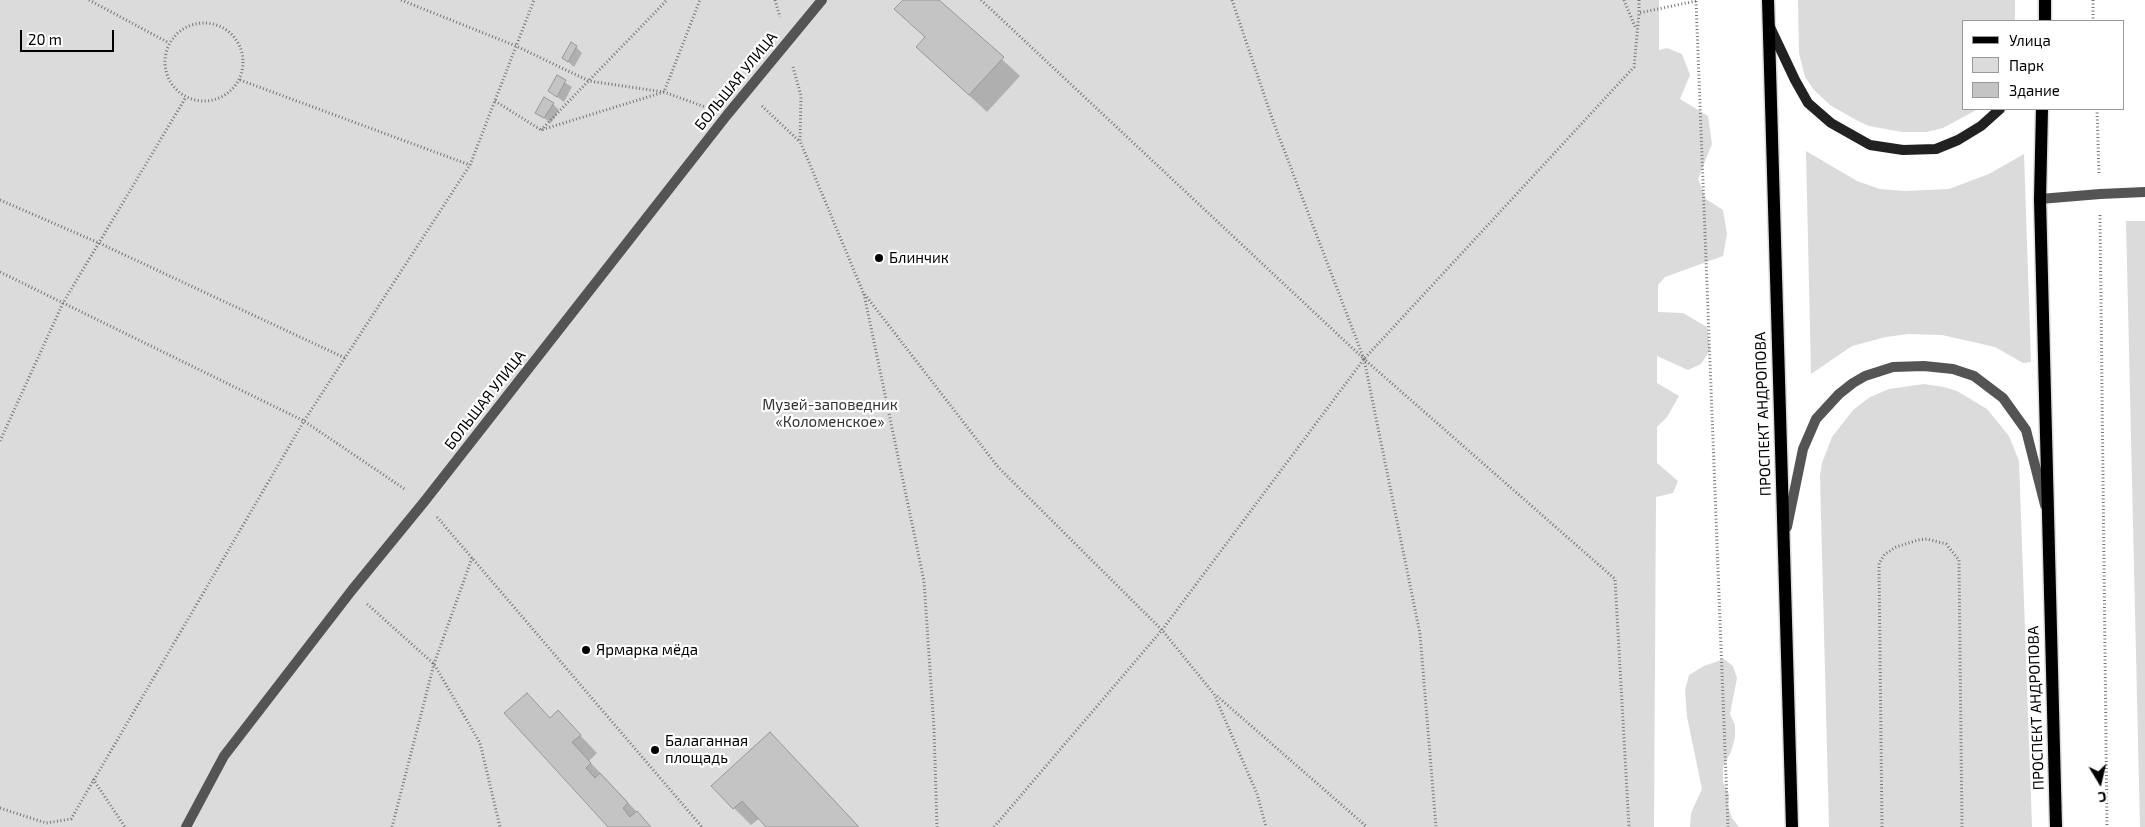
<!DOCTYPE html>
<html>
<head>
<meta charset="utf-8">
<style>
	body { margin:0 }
	#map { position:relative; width:2145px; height:827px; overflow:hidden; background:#fff; font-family:"Exo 2",sans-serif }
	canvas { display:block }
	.legend { position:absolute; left:1962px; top:20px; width:162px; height:90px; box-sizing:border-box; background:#fff; border:1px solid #999; margin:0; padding:6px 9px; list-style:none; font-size:15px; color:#000 }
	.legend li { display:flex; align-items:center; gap:10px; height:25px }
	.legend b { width:25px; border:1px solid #999 }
	.north { position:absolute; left:2075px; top:757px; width:50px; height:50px; -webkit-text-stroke:4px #fff; paint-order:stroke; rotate:171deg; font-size:14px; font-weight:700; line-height:20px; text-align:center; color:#000 }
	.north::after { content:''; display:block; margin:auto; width:18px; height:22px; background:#000; clip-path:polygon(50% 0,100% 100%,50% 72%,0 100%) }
	.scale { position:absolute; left:20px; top:30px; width:94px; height:22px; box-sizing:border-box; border:2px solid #000; border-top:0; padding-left:6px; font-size:15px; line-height:18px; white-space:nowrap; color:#000; -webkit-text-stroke:4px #fff; paint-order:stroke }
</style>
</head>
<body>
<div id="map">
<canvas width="2145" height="827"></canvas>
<ul class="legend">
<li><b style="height:6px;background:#000"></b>Улица</li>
<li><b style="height:14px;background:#dbdbdb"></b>Парк</li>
<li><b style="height:14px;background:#c4c4c4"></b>Здание</li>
</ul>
<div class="north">С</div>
<div class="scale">20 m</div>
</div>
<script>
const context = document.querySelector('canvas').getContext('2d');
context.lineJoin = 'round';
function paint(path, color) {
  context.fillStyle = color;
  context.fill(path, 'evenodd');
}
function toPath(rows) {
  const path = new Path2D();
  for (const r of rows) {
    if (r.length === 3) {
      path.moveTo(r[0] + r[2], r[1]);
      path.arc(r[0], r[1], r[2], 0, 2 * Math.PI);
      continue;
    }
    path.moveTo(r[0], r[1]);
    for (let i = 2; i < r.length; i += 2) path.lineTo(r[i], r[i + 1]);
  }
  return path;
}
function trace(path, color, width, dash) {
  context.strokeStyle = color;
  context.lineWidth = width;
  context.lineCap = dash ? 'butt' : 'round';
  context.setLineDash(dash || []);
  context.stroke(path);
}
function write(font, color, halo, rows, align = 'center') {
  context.font = font + ' "Exo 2",sans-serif';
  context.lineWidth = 4.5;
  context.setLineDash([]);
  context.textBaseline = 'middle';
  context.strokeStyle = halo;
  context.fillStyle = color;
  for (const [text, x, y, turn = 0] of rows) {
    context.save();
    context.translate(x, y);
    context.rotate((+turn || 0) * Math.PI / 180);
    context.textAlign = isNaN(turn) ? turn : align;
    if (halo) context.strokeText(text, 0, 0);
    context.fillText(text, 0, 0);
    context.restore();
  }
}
const green = toPath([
	[0,0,1659,0,1659,50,1667,48,1682,54,1690,75,1680,99,1708,116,1712,144,1698,179,1706,199,1723,210,1727,234,1723,256,1665,277,1658,285,1658,312,1683,313,1707,327,1710,350,1701,364,1688,370,1657,356,1657,383,1679,396,1667,417,1657,427,1657,463,1678,481,1673,493,1656,497,1654,827,0,827],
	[1798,0,2015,0,2015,21,1964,21,1964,109,1978,109,1943,128,1927,132,1902,132,1869,126,1856,120,1830,105,1814,90,1805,77,1799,53],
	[1806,151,1857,181,1880,189,1905,191,1949,189,1989,174,2024,154,2031,362,2023,363,1995,347,1942,335,1908,334,1886,337,1852,346,1811,374],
	[2126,221,2145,221,2145,827,2140,827],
	[1924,384,1944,387,1957,391,1987,409,2009,436,2019,461,2032,827,1829,827,1820,476,1822,463,1832,437,1853,410,1870,397,1889,389],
	[1724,659,1733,666,1737,678,1730,714,1735,725,1735,737,1731,752,1723,767,1723,782,1729,795,1728,806,1732,818,1739,827,1690,827,1691,813,1702,789,1687,717,1685,690,1689,675,1704,666]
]);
const shadow = toPath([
	[905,0,938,0,1020,76,987,112,917,47,926,38,896,9],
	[576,47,582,53,574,67,564,58],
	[557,77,572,87,564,102,549,91],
	[553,104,559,110,551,123,537,113],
	[558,712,597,753,589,761,651,827,610,827,551,719],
	[770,733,788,751,859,827,768,827,760,818,751,825,734,808]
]);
const building = toPath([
	[903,0,939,0,1004,57,969,95,916,47,925,37,894,9,903,0],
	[571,42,577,46,568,62,562,58,571,42],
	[557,75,566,80,557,97,548,91,557,75],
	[544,97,554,103,544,118,535,113,544,97],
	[527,693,550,718,558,710,581,735,572,742,591,763,586,768,595,778,600,773,628,803,623,808,630,817,637,811,651,827,608,827,504,713,527,693],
	[770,732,859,827,766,827,742,801,733,809,711,786,770,732]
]);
const path = toPath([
	[89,0,169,43],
	[401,0,516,46,589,81,664,92,705,107],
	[775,0,780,17],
	[981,0,1364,359,1420,634,1436,827],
	[1232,0,1273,121,1364,359,1615,579,1629,827],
	[1624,0,1636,29],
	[1639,0,1639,13],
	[2093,0,2093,21],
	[1696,1,1728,827],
	[204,62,39],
	[793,67,801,96,800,141,863,292,998,467,1162,630,1214,694,1257,794,1266,827],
	[240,80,470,165],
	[495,101,541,130,664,92,700,0],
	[762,106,799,141],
	[2097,109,2099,174],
	[541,130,667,0],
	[0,200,99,243,345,358],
	[2100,215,2107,827],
	[0,272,304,421,406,490],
	[864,294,924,581,934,729,937,827],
	[0,441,63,303,186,97],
	[437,517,702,827],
	[367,604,434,664,480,743,500,827],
	[1217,696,1367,827],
	[93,779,125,827],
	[0,808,46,823,71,819,304,421,470,165,534,0],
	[392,827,434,664,472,558],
	[994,827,1162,630,1364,359,1634,67,1639,13,1696,1],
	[1882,827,1879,563,1885,554,1896,547,1918,540,1927,539,1946,544,1959,560,1962,827]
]);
const service = toPath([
	[2040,199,2100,194,2145,192]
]);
const pedestrian = toPath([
	[186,827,224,756,352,590,424,502,727,115,822,0]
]);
const tertiary = toPath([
	[1787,527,1803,449,1816,419,1839,394,1853,383,1865,376,1893,367,1924,366,1953,369,1974,376,2003,398,2026,430,2045,505]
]);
const secondary = toPath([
	[1769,25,1795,80,1808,103,1831,123,1870,145,1903,150,1936,149,1958,140,1981,126,2000,109]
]);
const primary = toPath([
	[1768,0,1792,827],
	[2045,0,2045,21],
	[2042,109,2040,199,2056,827]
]);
const markers = [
	[879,258,5,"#000"],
	[586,650,5,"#000"],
	[655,750,5,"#000"]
];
const streetNames = [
	["БОЛЬШАЯ УЛИЦА",736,81,-51],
	["БОЛЬШАЯ УЛИЦА",485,400,-52],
	["ПРОСПЕКТ АНДРОПОВА",1763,414,-92],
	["ПРОСПЕКТ АНДРОПОВА",2036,708,-92]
];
const poiNames = [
	["Блинчик",889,258],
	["Ярмарка мёда",596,650],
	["Балаганная",665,741],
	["площадь",665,758]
];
const parkNames = [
	["Музей-заповедник",830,405],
	["«Коломенское»",830,422]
];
paint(green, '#dbdbdb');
paint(shadow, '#0003');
paint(building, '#c4c4c4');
trace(building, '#989898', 1);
trace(primary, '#dbdbdb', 15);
trace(path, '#767676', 3, [1, 2.5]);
trace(service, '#545454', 10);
trace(pedestrian, '#545454', 10);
trace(tertiary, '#545454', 10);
trace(secondary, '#212121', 10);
trace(primary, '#000', 12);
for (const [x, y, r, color] of markers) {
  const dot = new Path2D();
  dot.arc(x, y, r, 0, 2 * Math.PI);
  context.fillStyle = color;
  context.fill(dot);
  trace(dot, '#fff', 2);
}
write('15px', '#000', '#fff', streetNames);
write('15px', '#000', '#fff', poiNames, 'left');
write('15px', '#323232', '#fff', parkNames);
</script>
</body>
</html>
